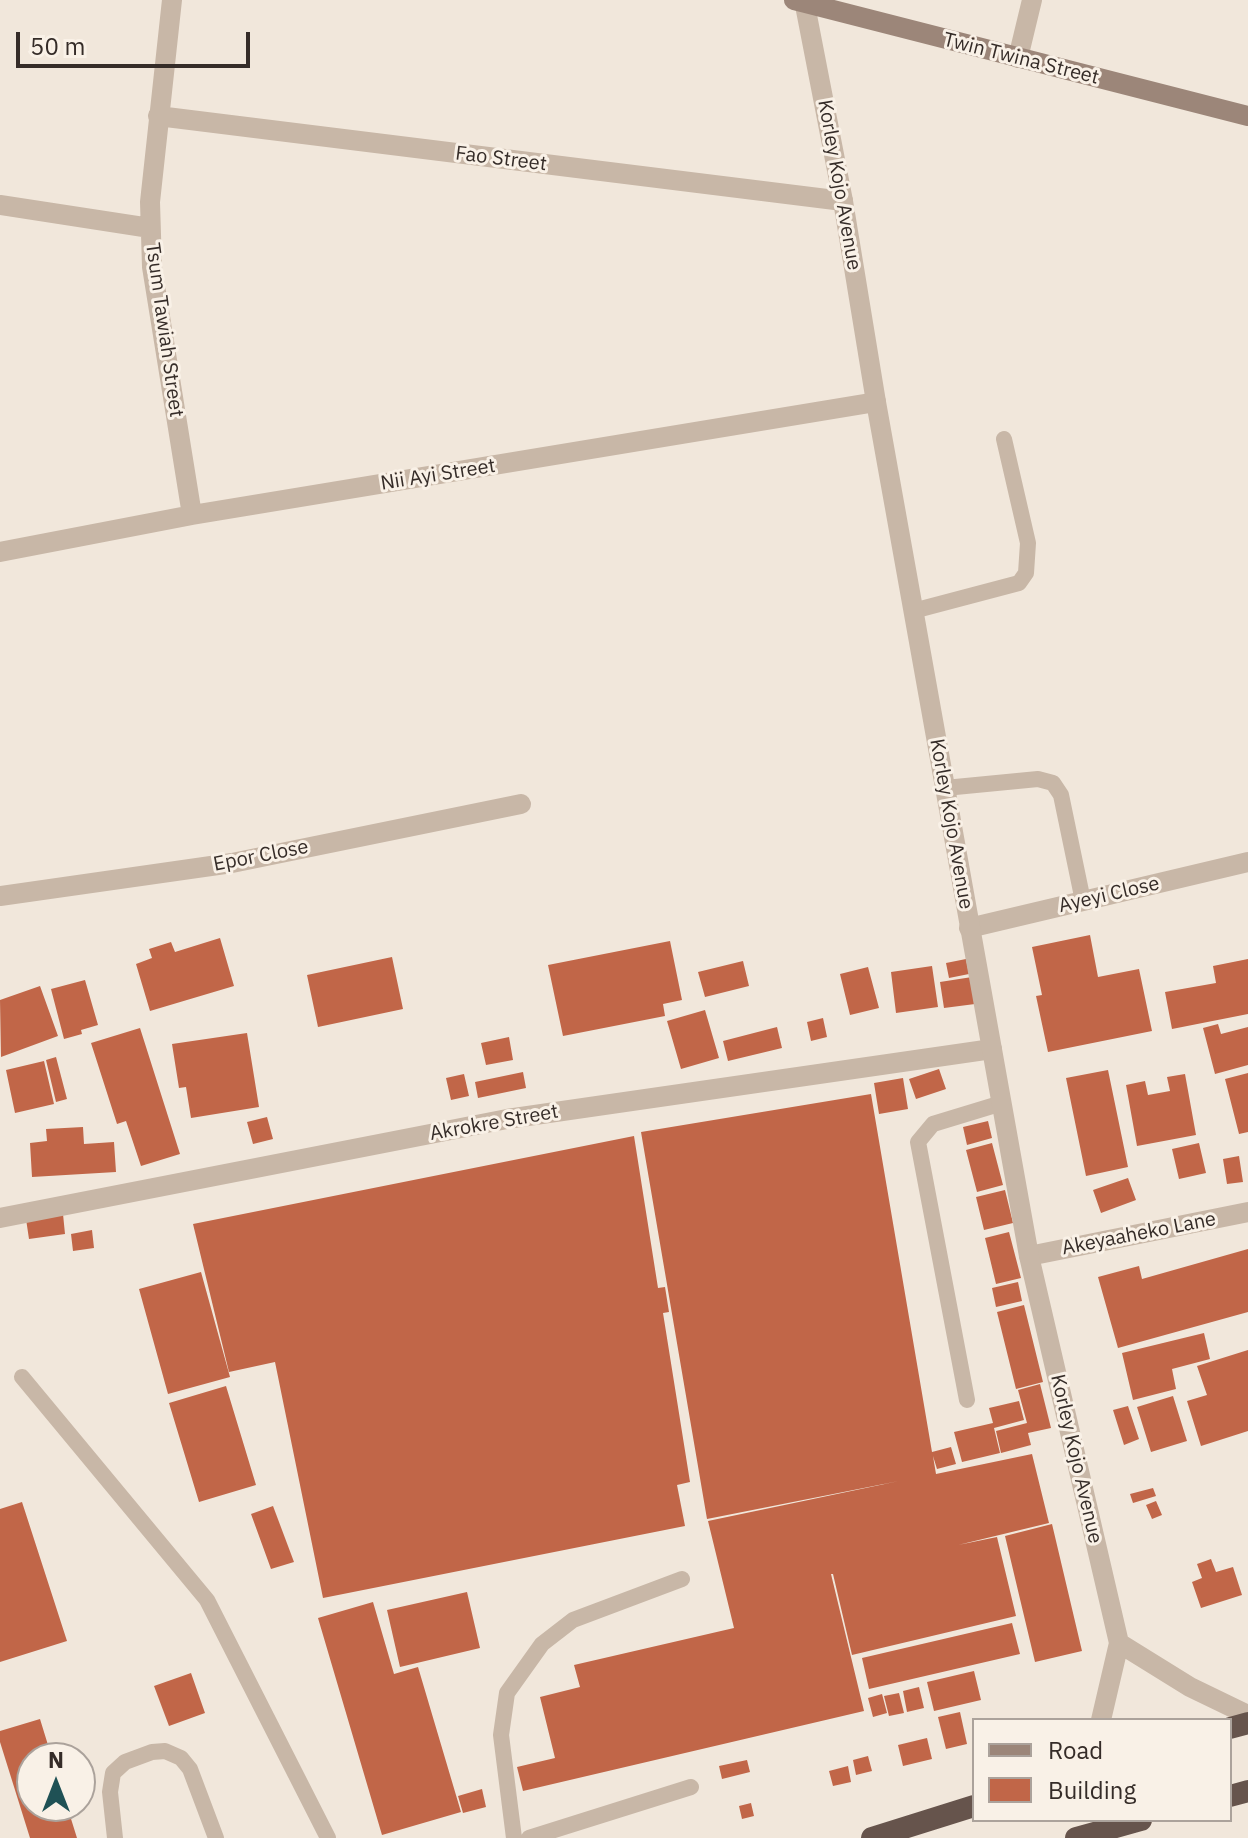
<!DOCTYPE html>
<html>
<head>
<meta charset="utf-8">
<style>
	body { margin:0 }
	#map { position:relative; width:1248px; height:1838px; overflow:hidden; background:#f1e7db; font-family:"IBM Plex Sans",sans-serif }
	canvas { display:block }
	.legend { position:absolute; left:972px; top:1718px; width:260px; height:104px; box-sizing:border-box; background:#f9f1e7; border:2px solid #aba29b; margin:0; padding:10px 14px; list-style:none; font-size:24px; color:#352c28 }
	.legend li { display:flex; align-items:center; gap:16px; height:40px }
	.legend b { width:40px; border:2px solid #aba29b }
	.north { position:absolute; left:16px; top:1742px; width:80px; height:80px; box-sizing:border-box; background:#f9f1e7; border:2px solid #aba29b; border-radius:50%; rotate:0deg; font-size:22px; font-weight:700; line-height:32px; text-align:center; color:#352c28 }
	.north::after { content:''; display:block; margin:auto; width:28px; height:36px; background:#1f5155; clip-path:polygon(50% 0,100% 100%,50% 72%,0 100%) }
	.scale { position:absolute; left:16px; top:32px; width:234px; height:36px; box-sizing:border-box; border:4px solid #352c28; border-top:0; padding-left:10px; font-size:24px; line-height:28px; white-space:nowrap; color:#352c28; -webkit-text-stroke:6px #f9f1e7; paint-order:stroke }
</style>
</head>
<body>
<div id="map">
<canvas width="1248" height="1838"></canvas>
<ul class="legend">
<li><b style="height:10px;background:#9c8679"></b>Road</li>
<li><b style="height:22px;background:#c16648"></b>Building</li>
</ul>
<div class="north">N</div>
<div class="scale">50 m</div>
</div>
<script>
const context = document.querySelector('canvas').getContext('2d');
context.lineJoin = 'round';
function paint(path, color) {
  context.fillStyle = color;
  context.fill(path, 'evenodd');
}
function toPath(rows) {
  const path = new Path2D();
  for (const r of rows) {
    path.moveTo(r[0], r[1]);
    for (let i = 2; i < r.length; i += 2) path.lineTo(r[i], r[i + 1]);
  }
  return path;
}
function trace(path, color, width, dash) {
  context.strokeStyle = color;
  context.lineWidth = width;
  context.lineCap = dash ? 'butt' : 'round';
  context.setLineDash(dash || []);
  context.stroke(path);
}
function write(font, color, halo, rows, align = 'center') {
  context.font = font + ' "IBM Plex Sans",sans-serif';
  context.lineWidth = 6;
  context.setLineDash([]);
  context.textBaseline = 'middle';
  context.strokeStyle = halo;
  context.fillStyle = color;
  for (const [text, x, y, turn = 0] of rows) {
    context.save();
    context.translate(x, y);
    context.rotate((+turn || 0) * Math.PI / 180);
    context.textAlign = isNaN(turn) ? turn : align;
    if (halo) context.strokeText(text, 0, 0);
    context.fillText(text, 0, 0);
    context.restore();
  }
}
const building = toPath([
	[1090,935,1098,977,1139,969,1152,1031,1048,1052,1036,996,1042,995,1032,947],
	[220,938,234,986,150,1011,136,964,152,958,149,949,171,942,175,952],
	[670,941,682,1000,663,1004,665,1016,563,1036,548,965],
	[392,957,403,1009,318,1027,307,975],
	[966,959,969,974,949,978,946,963],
	[1248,959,1248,1014,1172,1029,1165,992,1216,983,1213,966],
	[743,961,749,986,705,997,698,972],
	[932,966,938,1007,896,1013,891,972],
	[868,967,879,1008,850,1015,840,974],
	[972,977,975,1004,944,1008,940,982],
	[85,980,98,1025,81,1030,82,1034,64,1039,51,989],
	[40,986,58,1036,1,1057,0,1000],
	[705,1010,719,1058,681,1069,667,1021],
	[823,1018,827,1037,811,1041,807,1022],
	[1218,1024,1221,1034,1248,1027,1248,1065,1215,1074,1203,1028],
	[777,1027,782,1048,728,1061,723,1041],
	[140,1028,180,1154,141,1166,126,1121,117,1124,91,1043],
	[247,1033,259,1107,191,1118,186,1087,179,1088,172,1044],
	[509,1037,513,1060,486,1065,481,1043],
	[56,1057,67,1099,56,1102,46,1060],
	[44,1061,54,1104,15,1113,6,1070],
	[939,1069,946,1089,916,1099,909,1079],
	[1108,1070,1128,1167,1086,1176,1066,1078],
	[523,1072,526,1088,478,1098,475,1082],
	[1248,1073,1248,1132,1239,1134,1225,1079],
	[464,1074,469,1096,451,1100,446,1078],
	[1185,1074,1196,1135,1137,1146,1126,1085,1145,1081,1148,1095,1170,1091,1167,1077],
	[903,1078,908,1109,879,1114,874,1083],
	[871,1094,932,1452,951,1447,956,1464,937,1469,933,1456,936,1474,1032,1454,1049,1523,958,1545,997,1537,1016,1616,852,1655,833,1574,831,1574,864,1711,523,1791,517,1767,555,1758,540,1697,580,1687,574,1665,734,1628,708,1521,899,1481,707,1519,641,1132],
	[267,1117,273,1139,253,1144,247,1122],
	[988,1121,992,1138,967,1145,963,1127],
	[83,1127,84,1144,114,1142,116,1172,32,1177,30,1143,47,1141,46,1129],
	[634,1136,658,1288,665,1287,669,1312,663,1313,690,1482,677,1485,685,1526,323,1598,275,1362,229,1372,193,1224],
	[992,1143,1003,1185,977,1192,966,1150],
	[1199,1143,1206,1173,1179,1179,1172,1149],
	[1239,1156,1243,1182,1227,1184,1223,1159],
	[1128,1178,1136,1200,1101,1213,1093,1190],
	[1005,1190,1013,1223,984,1230,976,1197],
	[63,1214,65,1234,29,1239,26,1219],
	[92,1230,94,1248,73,1251,71,1234],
	[1009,1232,1021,1278,996,1284,985,1238],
	[1248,1249,1248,1312,1118,1348,1098,1277,1139,1266,1142,1279],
	[201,1272,230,1377,168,1394,139,1289],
	[1018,1282,1022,1301,996,1307,992,1288],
	[1024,1305,1043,1382,1016,1389,997,1312],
	[1204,1333,1210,1359,1172,1369,1176,1389,1133,1400,1122,1353],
	[1248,1350,1248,1431,1201,1446,1187,1401,1207,1395,1197,1366],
	[1040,1384,1051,1428,1028,1433,1031,1445,1001,1453,996,1431,1027,1423,1018,1390],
	[226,1386,256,1485,199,1502,169,1403],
	[1173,1396,1187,1441,1151,1452,1137,1407],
	[1019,1401,1024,1420,994,1428,1000,1453,962,1462,954,1432,993,1423,989,1408],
	[1128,1406,1139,1439,1124,1445,1113,1410],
	[1153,1488,1156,1496,1133,1503,1130,1494],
	[1156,1501,1162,1515,1152,1519,1146,1505],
	[22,1502,67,1641,0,1662,0,1509],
	[273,1506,294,1562,271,1569,251,1514],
	[1052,1524,1082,1651,1035,1662,1005,1536],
	[1211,1559,1216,1572,1233,1567,1242,1595,1201,1608,1192,1582,1202,1578,1197,1564],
	[467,1592,480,1648,400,1667,387,1610],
	[373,1602,394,1674,418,1667,461,1812,382,1835,318,1618],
	[1012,1623,1020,1654,869,1689,862,1658],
	[974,1671,981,1700,934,1711,927,1682],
	[191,1673,205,1713,169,1726,154,1686],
	[919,1687,924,1708,907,1712,903,1691],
	[899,1693,904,1713,889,1716,884,1696],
	[882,1694,887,1713,873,1717,868,1698],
	[960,1712,967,1744,946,1749,938,1717],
	[40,1719,52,1758,32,1758,32,1806,67,1806,77,1838,30,1838,0,1742,0,1731],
	[927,1738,932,1759,903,1766,898,1745],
	[868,1756,872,1771,856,1775,853,1760],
	[747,1760,750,1772,722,1779,719,1766],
	[848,1766,851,1782,833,1786,829,1771],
	[482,1789,486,1807,463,1813,458,1796],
	[751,1803,754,1816,742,1819,739,1806]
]);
const service = toPath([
	[913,611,1019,583,1026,573,1028,543,1004,439],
	[945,788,1038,779,1053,783,1061,795,1083,901],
	[22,1377,207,1600,328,1838],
	[967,1400,918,1142,933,1124,1002,1103],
	[115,1838,110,1792,113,1773,125,1762,152,1752,165,1751,181,1758,190,1769,216,1838],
	[514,1838,501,1735,507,1693,542,1644,573,1620,682,1579],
	[529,1838,691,1787]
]);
const minor = toPath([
	[172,0,150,202,152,267,192,515],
	[1018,58,1032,0],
	[158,116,843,201],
	[0,205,150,228],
	[0,552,192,515,876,402],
	[0,896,232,863,521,804],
	[969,928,1248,862],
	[0,1218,507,1119,992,1049],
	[1029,1256,1248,1212]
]);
const tertiary = toPath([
	[804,0,843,201,876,402,1029,1256,1119,1643,1101,1720],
	[1119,1643,1190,1687,1248,1715]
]);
const secondary = toPath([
	[794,0,1248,116]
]);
const trunk = toPath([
	[1230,1728,1248,1723],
	[1230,1796,1248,1791],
	[872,1838,974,1806],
	[1076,1838,1141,1820]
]);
const streetNames = [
	["Twin Twina Street",1021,59,14],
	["Fao Street",501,159,7],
	["Korley Kojo Avenue",839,185,80],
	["Tsum Tawiah Street",164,330,82],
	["Nii Ayi Street",438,475,-9],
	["Korley Kojo Avenue",951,824,80],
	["Epor Close",261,856,-11],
	["Ayeyi Close",1109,895,-13],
	["Akrokre Street",494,1123,-10],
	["Akeyaaheko Lane",1139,1234,-11],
	["Korley Kojo Avenue",1076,1459,77]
];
paint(building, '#c16648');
trace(service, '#c8b7a7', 16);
trace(minor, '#c8b7a7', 20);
trace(tertiary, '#c8b7a7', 20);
trace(secondary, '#9c8679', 20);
trace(trunk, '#66544c', 22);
write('20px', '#352c28', '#f9f1e7', streetNames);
</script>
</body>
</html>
